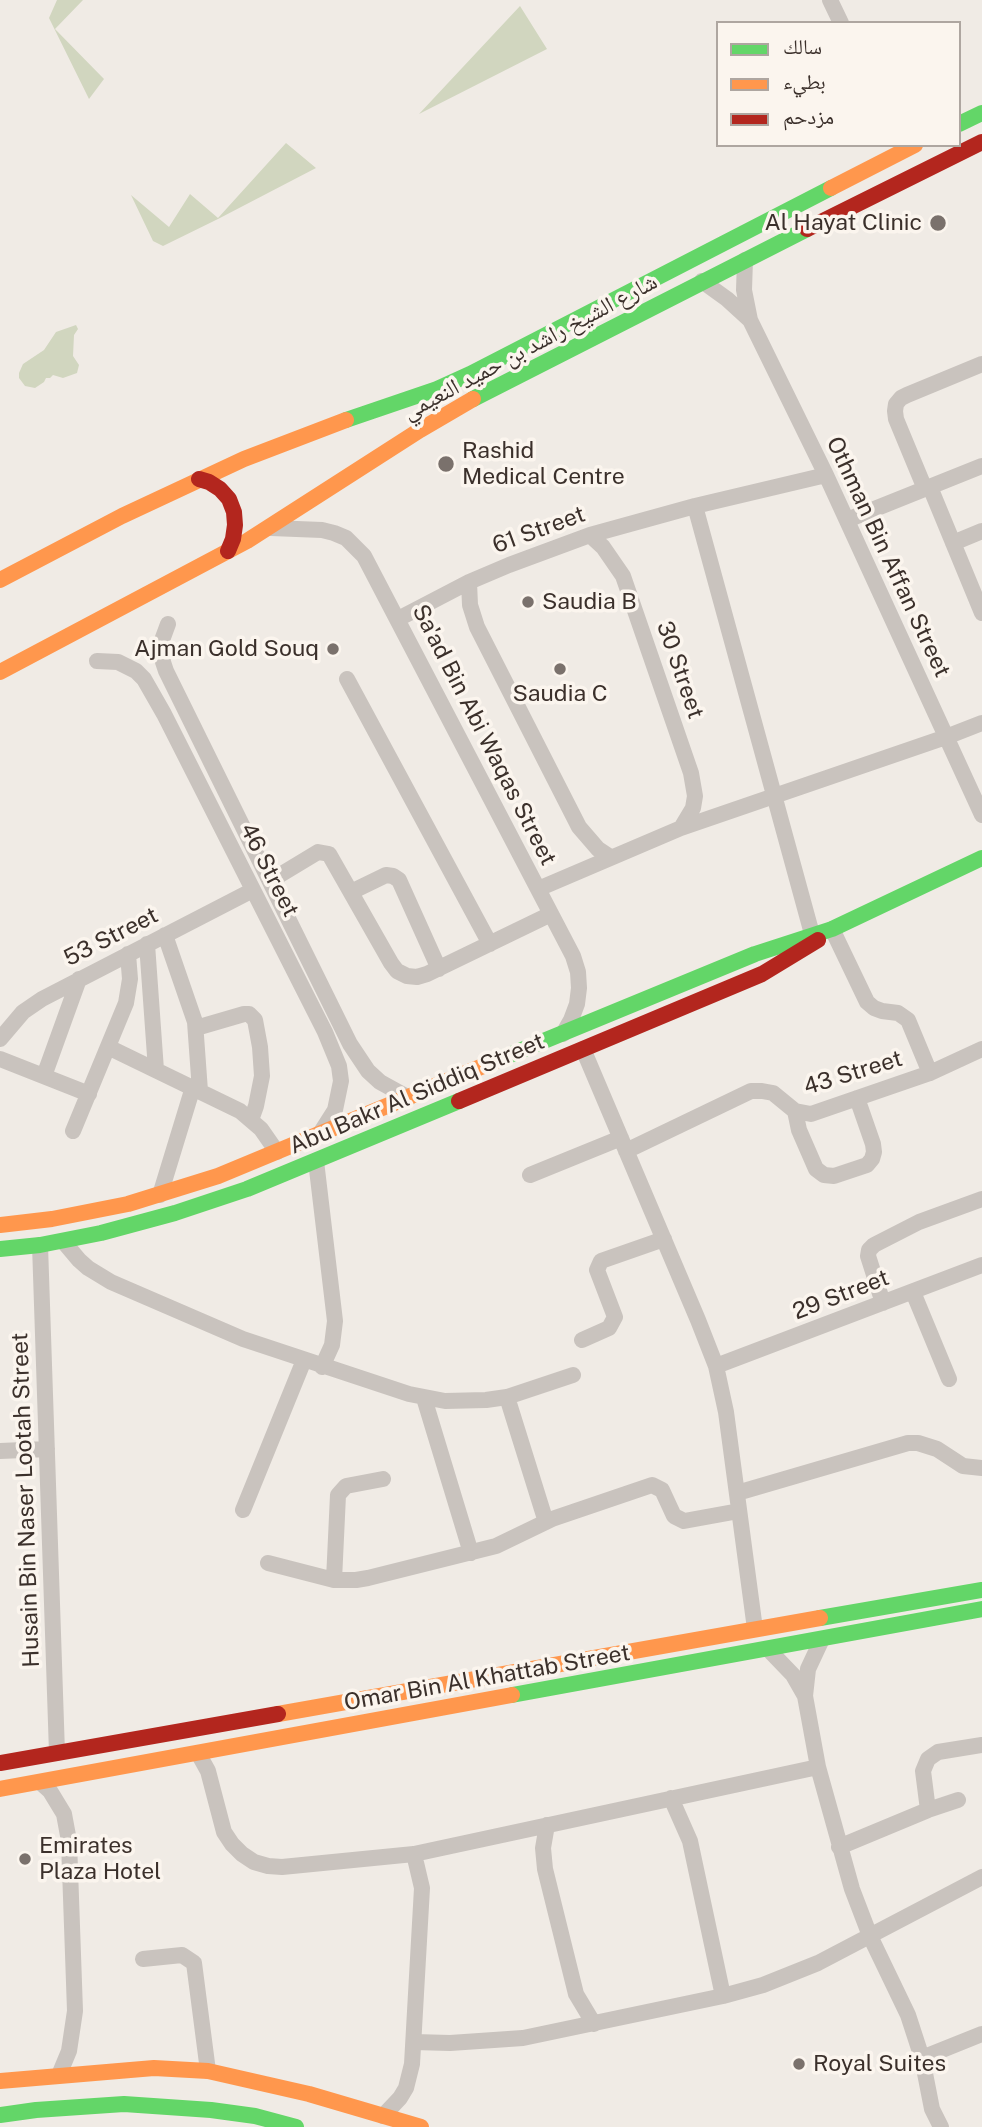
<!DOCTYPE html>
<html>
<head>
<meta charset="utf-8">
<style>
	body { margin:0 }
	#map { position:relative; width:982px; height:2127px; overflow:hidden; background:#f0ebe5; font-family:"Public Sans","Noto Naskh Arabic",sans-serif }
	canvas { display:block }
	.legend { position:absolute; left:716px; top:21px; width:245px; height:126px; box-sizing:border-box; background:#fbf5ee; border:2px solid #aea6a0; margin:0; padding:9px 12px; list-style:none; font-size:21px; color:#3b302b }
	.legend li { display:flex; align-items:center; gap:14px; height:35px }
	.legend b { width:35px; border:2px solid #aea6a0 }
</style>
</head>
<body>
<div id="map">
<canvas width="982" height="2127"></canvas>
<ul class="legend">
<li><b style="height:9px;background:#63d668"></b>سالك</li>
<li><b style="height:9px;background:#ff974d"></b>بطيء</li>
<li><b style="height:9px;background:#b3261e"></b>مزدحم</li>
</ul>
</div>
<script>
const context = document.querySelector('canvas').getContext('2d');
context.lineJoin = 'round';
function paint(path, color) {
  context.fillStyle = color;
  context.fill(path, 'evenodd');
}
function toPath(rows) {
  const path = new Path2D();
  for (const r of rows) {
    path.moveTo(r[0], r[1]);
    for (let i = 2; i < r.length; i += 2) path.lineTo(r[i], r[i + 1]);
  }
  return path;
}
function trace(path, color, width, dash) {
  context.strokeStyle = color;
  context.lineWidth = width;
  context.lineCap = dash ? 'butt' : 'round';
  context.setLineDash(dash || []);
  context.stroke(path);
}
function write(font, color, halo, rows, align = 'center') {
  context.font = font + ' "Public Sans","Noto Naskh Arabic",sans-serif';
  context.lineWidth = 7;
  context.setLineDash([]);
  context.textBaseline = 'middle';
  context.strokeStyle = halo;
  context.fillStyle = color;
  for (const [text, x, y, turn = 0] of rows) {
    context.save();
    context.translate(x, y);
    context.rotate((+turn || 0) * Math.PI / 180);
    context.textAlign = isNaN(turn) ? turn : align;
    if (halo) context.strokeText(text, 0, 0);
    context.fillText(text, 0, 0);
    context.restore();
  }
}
const green = toPath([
	[57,0,83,0,55,29,104,79,89,99,49,18],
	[520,6,547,49,419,114],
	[286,143,316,168,218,219,163,246,153,241,131,195,169,227,190,194,218,218],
	[76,325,78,329,74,335,73,356,79,365,77,373,63,378,53,375,50,378,46,378,44,382,35,388,25,386,19,378,19,373,23,364,44,350,56,332]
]);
const street = toPath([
	[830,0,841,23],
	[745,260,744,290,750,320,826,475,982,815],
	[702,281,727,299,750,320],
	[930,487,982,613],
	[925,489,896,419,895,411,896,404,901,398,907,395,982,364],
	[695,506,812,934],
	[847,520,982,466],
	[271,528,322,530,334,533,346,538,364,556,573,956,578,972,579,988,577,1004,571,1020,563,1034],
	[590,535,603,547,623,576,691,773,695,796,693,808,681,828],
	[953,543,982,531],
	[469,582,470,605,477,627,579,827,598,849,610,857],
	[398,619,469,582,509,565,590,535,695,506,826,475],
	[168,624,161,643,163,662,166,671,350,1044,368,1071,380,1082,409,1098],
	[97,661,118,662,136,671,144,679,164,714,325,1032,339,1066,341,1081,335,1110,321,1132],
	[347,679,490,944],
	[270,881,318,852,329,854,391,963,397,971,407,976,417,977,427,974,551,914],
	[538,889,681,828,946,737,982,723],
	[351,892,386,875,393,876,399,880,439,969],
	[832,929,867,1002,874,1008,882,1011,898,1013,908,1020,930,1073],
	[165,935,195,1022,200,1091],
	[147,944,156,1070],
	[196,1028,244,1014,249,1014,255,1020,260,1047,262,1076,256,1106,251,1120],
	[0,1039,23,1012,42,999,253,890],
	[108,1047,240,1111,261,1129,277,1152],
	[583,1049,698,1320,716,1366,726,1412,755,1629],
	[0,1059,89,1094],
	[44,1076,79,979],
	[795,1111,799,1130,816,1169,824,1175,834,1176,867,1165,872,1159,874,1152,873,1144,857,1098],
	[73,1131,126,1003,130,979,128,954],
	[626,1151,751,1091,762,1091,773,1093,795,1111,811,1114,930,1073,982,1049],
	[316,1161,335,1321,332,1345,322,1367],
	[530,1175,621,1138],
	[160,1195,193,1087],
	[63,1241,79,1260,88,1268,111,1282,243,1339,409,1394,445,1401,486,1400,507,1397,573,1375],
	[40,1245,57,1753],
	[913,1292,949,1379],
	[883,1303,868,1256,869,1250,874,1245,919,1222,982,1199],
	[582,1340,609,1328,615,1317,597,1270,601,1261,664,1239],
	[716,1366,982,1265],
	[507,1397,546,1522],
	[424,1398,471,1553],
	[0,1451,47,1449],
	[737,1493,908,1443,918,1443,937,1449,963,1466,982,1468],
	[243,1510,304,1360],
	[268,1563,334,1580,356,1580,368,1578,496,1546,552,1519,652,1485,662,1490,674,1516,684,1521,739,1511],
	[334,1580,338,1495,346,1486,383,1479],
	[822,1639,808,1669,805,1696,818,1767,852,1889,870,1936,908,2015,922,2058,932,2109,941,2127],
	[768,1649,793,1675,805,1696],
	[198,1753,208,1771,224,1832,232,1844,242,1854,254,1862,268,1866,282,1867,414,1854,818,1767],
	[40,1782,50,1791,64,1814,69,1841,75,2011,69,2051,59,2075],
	[671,1798,690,1841,723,1996],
	[928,1810,923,1771,928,1759,938,1752,982,1745],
	[547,1825,543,1848,545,1869,576,1994,594,2024],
	[839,1847,928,1810,958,1800],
	[143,1959,182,1955,194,1963,208,2071],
	[414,2042,450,2043,523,2038,723,1996,763,1985,818,1963,982,1877],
	[922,2058,982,2034],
	[383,2116,400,2098,406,2088,412,2064,422,1888,414,1854]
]);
const fast = toPath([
	[959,124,982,113],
	[473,399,807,229],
	[346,420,437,389,470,374,831,188],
	[500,1059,755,954,832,929,982,858],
	[0,1249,40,1245,101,1233,175,1213,247,1189,459,1101],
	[820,1618,982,1590],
	[512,1695,982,1609],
	[0,2115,36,2110,124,2104,211,2110,255,2116,296,2127]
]);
const slow = toPath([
	[831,188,915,145],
	[0,580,122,516,244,459,346,420],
	[0,672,247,541,420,430,473,399],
	[0,1225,52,1219,128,1204,218,1176,500,1059],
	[278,1714,820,1618],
	[0,1789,512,1695],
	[0,2081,154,2068,208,2071,309,2094,421,2127]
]);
const jam = toPath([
	[807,229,982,142],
	[199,479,209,482,220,489,229,499,234,512,235,525,233,539,228,551],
	[459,1101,762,974,818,940],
	[0,1763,278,1714]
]);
const markers = [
	[938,223,9,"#7a716c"],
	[446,464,9,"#7a716c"],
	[528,602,7,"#7a716c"],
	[333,649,7,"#7a716c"],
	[560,669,7,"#7a716c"],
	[25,1859,7,"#7a716c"],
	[799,2064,7,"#7a716c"]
];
const poiNames = [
	["Al Hayat Clinic",922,223,"right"],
	["Rashid",462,451],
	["Medical Centre",462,477],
	["Saudia B",542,602],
	["Ajman Gold Souq",319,649,"right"],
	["Saudia C",560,694,"center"],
	["Emirates",39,1846],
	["Plaza Hotel",39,1872],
	["Royal Suites",813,2064]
];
const streetNames = [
	["شارع الشيخ راشد بن حميد النعيمي",530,347,-28],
	["61 Street",539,530,-20],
	["Othman Bin Affan Street",888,557,65],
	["30 Street",680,670,71],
	["Sa'ad Bin Abi Waqas Street",484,735,63],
	["46 Street",269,870,63],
	["53 Street",111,937,-27],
	["43 Street",853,1073,-17],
	["Abu Bakr Al Siddiq Street",417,1094,-23],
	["29 Street",841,1295,-21],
	["Husain Bin Naser Lootah Street",26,1500,-92],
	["Omar Bin Al Khattab Street",487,1678,-10]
];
paint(green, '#d1d6bf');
trace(street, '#c9c3be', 16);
trace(fast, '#63d668', 16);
trace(slow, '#ff974d', 16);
trace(jam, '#b3261e', 16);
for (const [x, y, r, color] of markers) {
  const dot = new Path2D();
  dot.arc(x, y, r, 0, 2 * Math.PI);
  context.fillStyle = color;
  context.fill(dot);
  trace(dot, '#fbf5ee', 2.5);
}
write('23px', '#3b302b', '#fbf5ee', poiNames, 'left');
write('23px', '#3b302b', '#fbf5ee', streetNames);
</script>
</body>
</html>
